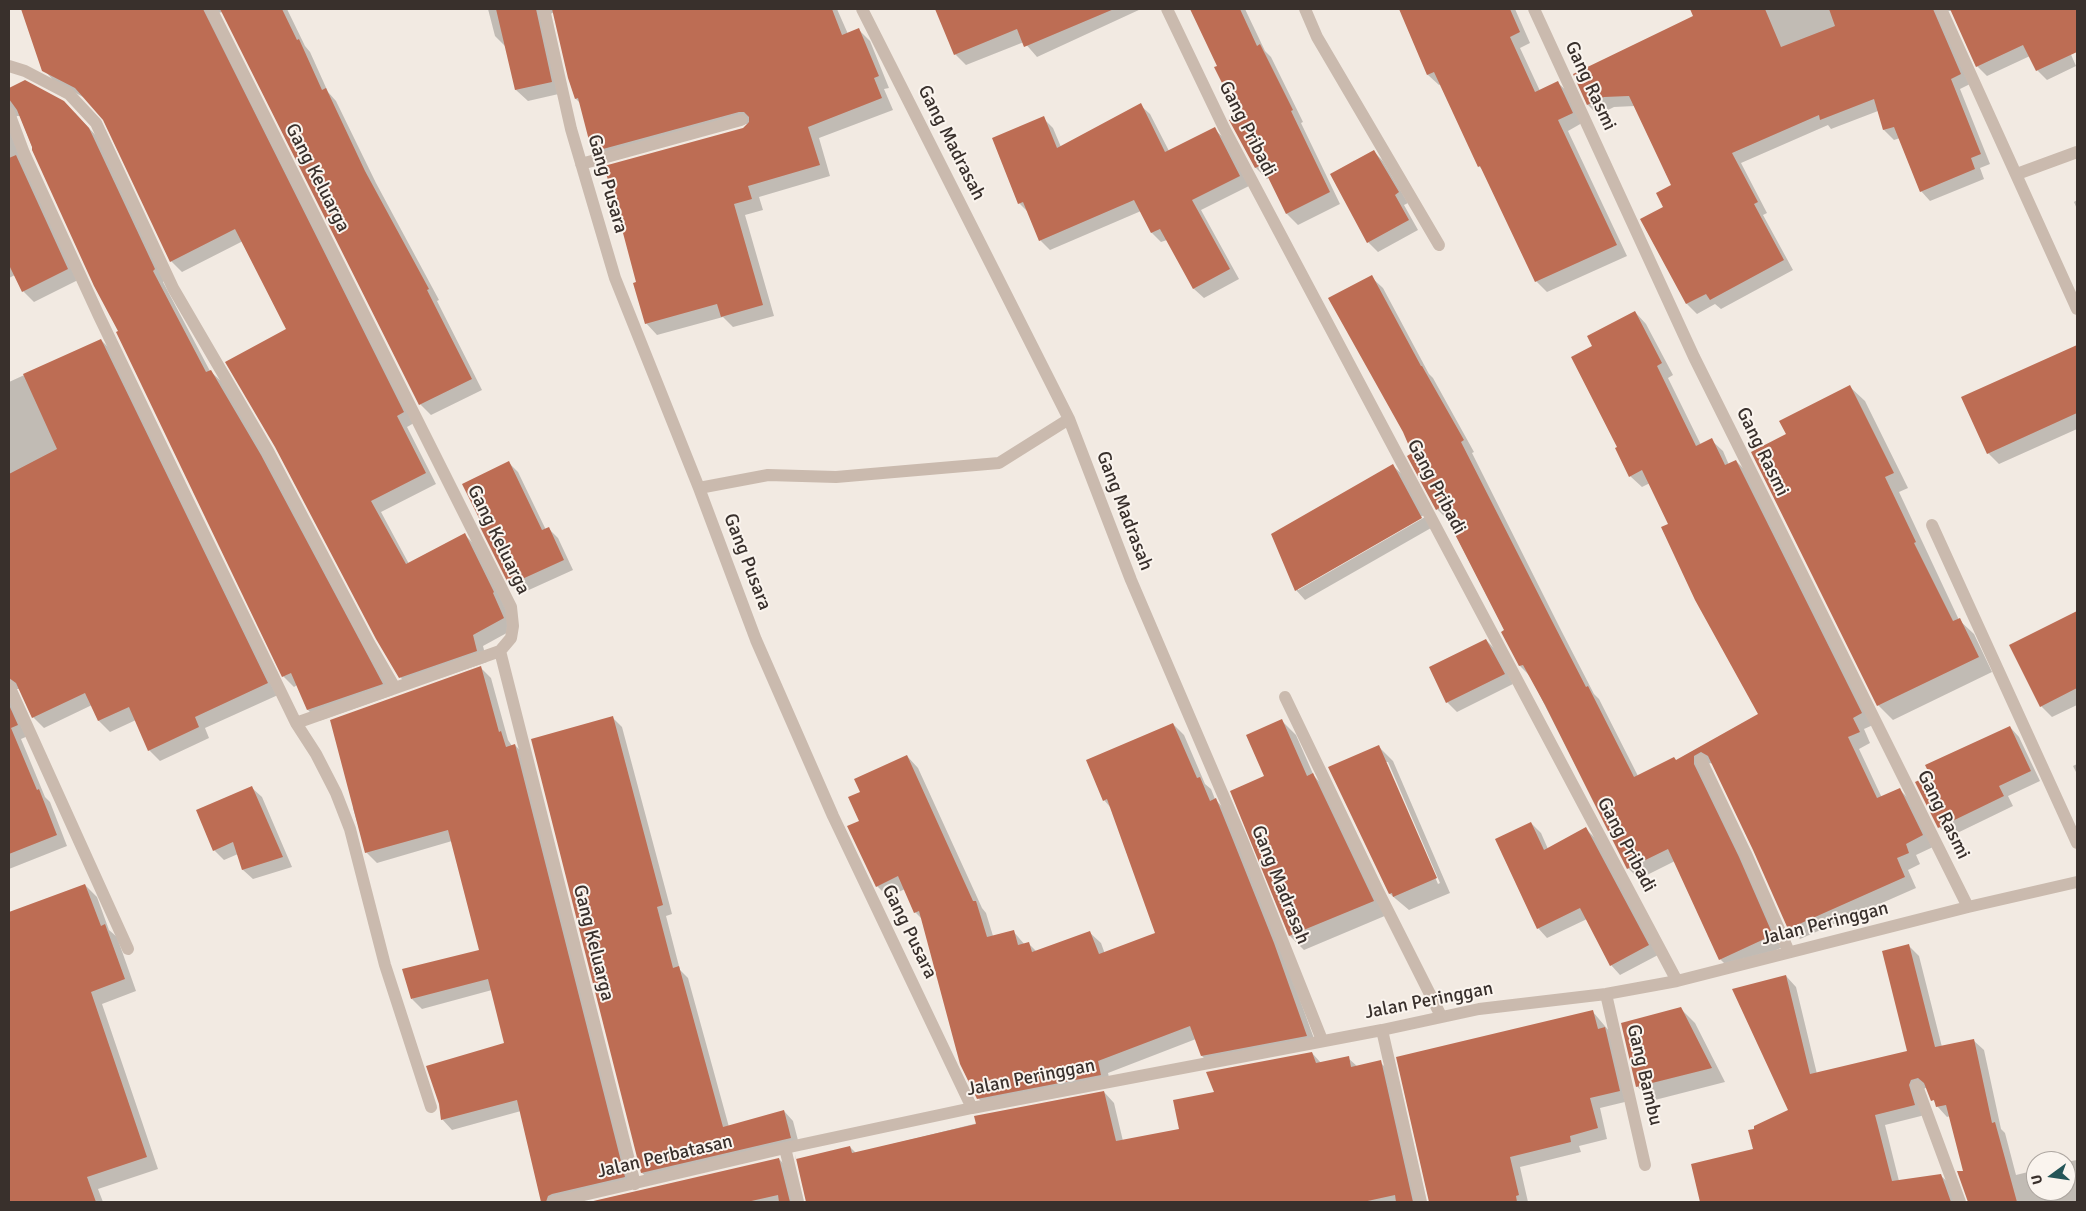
<!DOCTYPE html>
<html>
<head>
<meta charset="utf-8">
<style>
	body { margin:0 }
	#map { position:relative; width:2086px; height:1211px; overflow:hidden; background:#f2eae2; font-family:Signika,sans-serif }
	canvas { display:block }
	.frame { position:absolute; inset:0; border:10px solid #39302c; pointer-events:none }
	.north { position:absolute; left:2026px; top:1151px; width:50px; height:50px; box-sizing:border-box; background:#faf4ee; border:1px solid #ada6a0; border-radius:50%; rotate:256deg; font-size:14px; font-weight:700; line-height:20px; text-align:center; color:#39302c }
	.north::after { content:''; display:block; margin:auto; width:18px; height:22px; background:#245558; clip-path:polygon(50% 0,100% 100%,50% 72%,0 100%) }
</style>
</head>
<body>
<div id="map">
<canvas width="2086" height="1211"></canvas>
<div class="frame"></div>
<div class="north">U</div>
</div>
<script>
const context = document.querySelector('canvas').getContext('2d');
context.lineJoin = 'round';
function paint(path, color) {
  context.fillStyle = color;
  context.fill(path, 'evenodd');
}
function toPath(rows) {
  const path = new Path2D();
  for (const r of rows) {
    path.moveTo(r[0], r[1]);
    for (let i = 2; i < r.length; i += 2) path.lineTo(r[i], r[i + 1]);
  }
  return path;
}
function trace(path, color, width, dash) {
  context.strokeStyle = color;
  context.lineWidth = width;
  context.lineCap = dash ? 'butt' : 'round';
  context.setLineDash(dash || []);
  context.stroke(path);
}
function write(font, color, halo, rows, align = 'center') {
  context.font = font + ' Signika,sans-serif';
  context.lineWidth = 4;
  context.setLineDash([]);
  context.textBaseline = 'middle';
  context.strokeStyle = halo;
  context.fillStyle = color;
  for (const [text, x, y, turn = 0] of rows) {
    context.save();
    context.translate(x, y);
    context.rotate((+turn || 0) * Math.PI / 180);
    context.textAlign = isNaN(turn) ? turn : align;
    if (halo) context.strokeText(text, 0, 0);
    context.fillText(text, 0, 0);
    context.restore();
  }
}
const shadow = toPath([
	[22,9,287,9,305,46,310,52,328,92,336,101,376,183,439,300,437,301,482,390,431,415,420,404,223,12,218,13,414,423,407,427,436,484,381,512,409,564,465,535,476,546,505,603,514,629,483,646,487,662,411,688,400,677,288,330,243,241,182,272,171,261,104,119,85,98,55,82,44,70],
	[488,9,837,9,848,34,859,30,870,41,889,88,884,89,893,110,819,138,830,176,759,197,763,210,745,215,774,316,733,327,723,317,657,335,646,323,744,129,750,123,605,163,594,152,580,103,576,99,554,12,549,15,563,93,528,101,516,90,506,47,495,36],
	[936,9,1141,9,1037,57,1024,42,966,65,955,54],
	[1192,9,1245,9,1265,51,1271,57,1303,122,1301,123,1340,204,1298,225,1287,214,1269,178,1267,179,1256,168,1240,116],
	[1401,9,1515,9,1530,43,1520,48,1540,91,1558,83,1569,93,1582,123,1568,131,1627,256,1547,292,1536,281,1485,172,1479,166,1441,84,1439,85,1428,75],
	[1691,9,2051,9,2076,66,2047,80,2037,70,2030,56,1987,76,1977,66,1952,11,1947,11,1970,84,1960,89,1990,164,1980,168,1984,179,1930,201,1921,191,1900,138,1894,140,1884,130,1878,111,1831,129,1828,125,1741,163,1767,213,1763,215,1793,270,1721,309,1715,304,1697,314,1687,304,1641,220,1665,207,1672,186,1635,106,1614,107,1598,115,1588,105,1575,75,1695,17],
	[25,81,75,113,100,140,165,280,163,282,210,371,222,382,272,467,393,695,319,721,308,710,297,685,294,687,283,676,33,149,20,116,17,116,12,123,78,280,34,302,23,291,15,275,9,278,9,89],
	[1140,105,1150,114,1169,151,1214,129,1224,138,1249,186,1201,210,1239,279,1204,298,1194,289,1167,240,1161,242,1152,233,1141,211,1050,250,1040,240,1029,213,1019,203,1043,118,1053,128,1061,147],
	[1374,152,1383,161,1408,203,1404,205,1418,230,1378,252,1368,242],
	[2077,200,2077,209,2074,202],
	[1371,277,1383,288,1429,374,1433,378,1474,452,1472,453,1562,632,1594,694,1599,699,1638,776,1677,761,1760,715,1650,483,1642,487,1630,476,1619,447,1594,346,1635,312,1646,324,1673,375,1668,378,1701,445,1711,440,1723,451,1729,465,1736,461,1747,472,1873,725,1864,729,1870,743,1859,749,1882,798,1900,790,1911,801,1933,847,1916,855,1920,864,1908,870,1916,888,1800,939,1789,928,1754,850,1713,764,1710,763,1705,767,1783,947,1731,970,1720,959,1675,861,1639,879,1628,868,1530,676,1520,666,1505,631,1448,520,1437,509,1414,454],
	[101,340,112,351,278,695,205,728,209,738,160,761,149,750,136,720,110,732,99,721,92,705,44,728,33,717,20,689,16,689,28,736,21,739,45,797,50,802,67,846,9,869,9,382],
	[2077,346,2077,429,1999,464,1988,453,1963,398],
	[1850,387,1865,401,1908,488,1899,492,1959,620,1974,634,1992,672,1893,720,1878,705,1788,434],
	[508,462,518,472,546,530,548,528,558,538,573,570,520,594,510,585,481,526,483,525],
	[1393,466,1403,475,1424,515,1298,587,1298,590,1425,517,1431,528,1305,600,1296,590],
	[2077,613,2077,705,2052,717,2041,706,2011,646],
	[1486,640,1496,650,1513,684,1457,712,1447,702],
	[481,668,491,678,508,740,512,746,515,745,525,756,634,1187,570,1202,543,1202,521,1111,452,1130,442,1119,506,1043,492,990,422,1009,412,999,480,951,452,841,377,863,366,852,353,808],
	[613,718,622,727,672,914,666,916,680,970,688,978,729,1127,784,1111,793,1121,800,1148,652,1182,642,1173],
	[1282,721,1296,735,1314,776,1326,789,1387,915,1304,950,1290,936,1232,792,1266,777],
	[1173,724,1184,735,1205,784,1211,789,1215,799,1226,811,1284,955,1317,1047,1213,1067,1202,1056,1196,1039,1108,1073,1111,1086,989,1109,978,1098,923,920,915,912,905,889,888,897,877,886,860,822,861,792,907,756,918,768,982,908,986,913,993,936,1013,931,1025,945,1029,944,1037,952,1089,932,1101,943,1105,954,1157,934,1111,808,1104,800],
	[2010,727,2019,737,2040,781,2008,796,2013,806,1949,837,1939,827,1931,776],
	[1379,747,1393,761,1450,893,1409,910,1390,894],
	[1385,762,1388,762,1440,883,1438,884],
	[2077,764,2077,774,2073,766],
	[252,788,262,797,292,867,253,879,243,870,238,854,224,860,214,850],
	[1531,823,1541,833,1548,849,1586,829,1596,839,1658,955,1620,975,1611,965,1587,919,1547,938,1538,928],
	[85,885,97,897,109,930,117,937,136,991,102,1004,158,1169,98,1189,103,1202,9,1202,9,914],
	[1909,946,1919,956,1942,1047,1973,1040,1984,1050,2001,1129,2005,1133,2016,1175,2036,1170,2036,1191,2066,1191,2066,1162,2077,1160,2077,1202,1969,1202,1965,1172,1950,1116,1947,1117,1937,1106,1927,1088,1925,1088,1919,1096,1925,1115,1885,1125,1899,1181,1940,1175,1951,1185,1957,1202,1701,1202,1693,1165,1755,1150,1756,1129,1789,1110,1786,976,1796,987,1817,1074,1908,1052],
	[1681,1009,1695,1023,1725,1082,1651,1101,1637,1086],
	[1593,1012,1615,1038,1629,1101,1600,1108,1607,1139,1579,1146,1581,1152,1520,1167,1528,1202,1430,1202],
	[1312,1053,1321,1063,1348,1058,1358,1067,1380,1062,1390,1072,1420,1202,807,1202,797,1158,798,1160,850,1147,856,1153,1104,1092,1114,1103,1123,1141,1180,1130,1215,1093],
	[779,1159,789,1169,797,1202,591,1202]
]);
const building = toPath([
	[21,9,203,9,404,412,397,416,426,473,371,501,406,564,465,533,494,592,493,593,504,618,473,635,477,651,399,678,376,639,275,447,225,362,286,329,235,229,170,262,103,120,75,88,42,71],
	[220,9,282,9,297,40,299,39,322,90,326,88,365,171,429,289,427,290,472,379,419,405],
	[496,9,536,9,552,82,515,90],
	[552,9,832,9,842,35,859,28,879,76,874,78,882,98,808,127,820,165,748,186,752,199,734,204,763,305,721,317,717,304,645,324,633,283,636,282,623,233,604,166,743,128,749,122,749,117,744,112,739,112,592,152,578,98,575,99,568,78],
	[935,9,1114,9,1024,47,1017,29,954,55],
	[1190,9,1240,9,1257,46,1260,44,1293,110,1291,111,1330,192,1286,214,1262,165,1255,168,1229,120,1238,115,1214,67,1217,66],
	[1399,9,1510,9,1520,32,1510,37,1535,92,1558,81,1573,113,1558,120,1617,245,1535,282,1480,166,1478,167,1434,72,1427,75],
	[1690,9,1765,9,1781,47,1835,26,1829,9,1933,9,1961,74,1951,79,1981,154,1971,158,1975,169,1920,192,1894,127,1883,130,1874,99,1820,120,1819,115,1732,153,1758,202,1754,204,1784,260,1710,300,1706,294,1686,304,1640,219,1663,207,1656,193,1671,185,1629,96,1604,97,1587,105,1573,74,1693,16],
	[1950,9,2077,9,2077,52,2036,71,2023,45,1976,67],
	[25,80,64,101,89,128,155,269,153,271,206,372,211,370,261,455,383,684,307,710,291,673,282,677,116,332,118,331,94,286,32,150,32,147,17,110,9,99,9,88],
	[1141,103,1165,152,1215,127,1240,176,1192,200,1230,269,1193,289,1160,229,1151,233,1134,200,1039,241,1023,202,1018,204,992,138,1044,116,1057,148],
	[1374,150,1399,192,1395,195,1409,220,1367,243,1330,174],
	[16,155,68,269,22,292,9,265,9,158],
	[1372,275,1421,366,1422,366,1464,440,1461,442,1551,619,1586,687,1588,686,1634,777,1674,757,1676,760,1758,714,1695,600,1661,527,1668,524,1642,470,1629,477,1615,448,1617,447,1571,357,1592,346,1587,336,1635,311,1662,363,1657,366,1696,446,1712,438,1725,465,1736,460,1862,713,1853,718,1860,732,1848,737,1877,798,1900,788,1923,835,1906,844,1909,853,1897,858,1905,877,1788,929,1753,850,1708,756,1701,752,1694,756,1694,764,1739,857,1773,935,1719,960,1668,849,1627,869,1545,705,1523,665,1519,666,1501,632,1504,630,1441,507,1436,510,1407,456,1412,453,1403,432,1328,298],
	[101,339,268,683,195,717,199,727,148,751,129,707,98,721,85,693,32,718,16,683,9,678,9,474,57,449,23,374],
	[2077,345,2077,413,1987,454,1961,397],
	[1850,385,1894,473,1885,477,1916,542,1914,543,1953,621,1960,618,1979,657,1877,706,1751,452,1786,434,1779,421],
	[509,461,542,530,549,527,564,560,509,585,479,525,482,524,462,484],
	[1393,464,1422,518,1295,591,1271,534],
	[2077,611,2077,688,2040,707,2009,645],
	[1486,639,1505,674,1446,703,1429,667],
	[481,666,499,732,501,731,506,747,515,744,625,1177,552,1194,548,1196,546,1202,541,1202,517,1100,441,1120,439,1104,426,1066,504,1043,488,979,411,999,402,969,479,950,448,830,365,853,330,720],
	[9,705,18,725,11,728,37,790,39,789,57,835,9,854],
	[613,716,663,905,657,907,673,968,679,966,723,1127,784,1110,791,1138,641,1173,531,739],
	[1282,719,1307,776,1313,773,1374,901,1289,936,1230,791,1264,776,1246,735],
	[1173,723,1197,778,1200,777,1210,801,1216,798,1233,840,1274,943,1307,1036,1201,1056,1190,1026,1098,1061,1101,1075,977,1099,960,1064,919,911,914,913,898,876,876,887,847,826,859,821,848,797,860,792,854,779,907,755,973,901,976,901,987,937,1014,930,1018,945,1029,942,1032,952,1090,931,1099,954,1155,933,1107,799,1103,801,1086,760],
	[2010,726,2031,771,1999,786,2004,796,1938,828,1915,782,1930,775,1925,765],
	[1379,745,1437,878,1393,897,1392,893,1389,894,1328,767],
	[252,786,283,857,242,870,233,842,213,851,196,810],
	[1531,822,1544,850,1586,827,1649,945,1610,966,1580,908,1537,929,1495,839],
	[85,884,101,926,105,924,125,979,91,992,147,1157,87,1177,96,1202,9,1202,9,912],
	[1909,944,1935,1047,1974,1039,1992,1123,1995,1122,2017,1202,1968,1202,1957,1171,1963,1171,1946,1105,1936,1107,1934,1100,1931,1101,1924,1083,1918,1078,1911,1080,1909,1085,1915,1105,1875,1115,1892,1181,1941,1174,1951,1202,1700,1202,1691,1164,1753,1149,1748,1130,1754,1129,1754,1126,1788,1110,1732,989,1786,975,1810,1074,1907,1051,1882,951],
	[1681,1007,1712,1068,1636,1087,1621,1023],
	[1593,1010,1598,1029,1605,1027,1620,1091,1590,1098,1598,1128,1570,1136,1571,1142,1510,1157,1519,1195,1516,1196,1517,1202,1429,1202,1396,1057],
	[1312,1052,1316,1063,1349,1056,1351,1067,1381,1060,1413,1202,1396,1202,1395,1195,1363,1202,806,1202,795,1154,796,1159,850,1146,852,1153,976,1124,974,1116,1104,1091,1116,1141,1179,1129,1173,1100,1214,1092,1206,1072],
	[779,1158,790,1202,779,1202,778,1195,747,1202,589,1202]
]);
const street = toPath([
	[211,9,511,607,513,626,511,638,500,651,635,1184],
	[544,9,571,129,615,278,699,488,756,640,833,816,972,1108],
	[862,9,1069,419,1131,580,1241,837,1322,1040],
	[1167,9,1224,128,1677,981],
	[1305,9,1317,37,1439,245],
	[1534,9,1694,357,1968,907],
	[1941,9,2077,309],
	[9,66,25,71,69,94,96,123,173,288,268,451,369,643,395,688],
	[9,113,24,153,99,316,189,503,296,723,316,754,336,793,350,829,385,965,431,1107],
	[581,164,741,120],
	[2017,174,2077,152],
	[699,488,768,475,836,477,999,463,1069,419],
	[1932,525,2077,843],
	[9,686,128,949],
	[1285,697,1378,891,1441,1016],
	[296,723,500,651],
	[1701,760,1746,854,1789,952],
	[1606,994,1645,1165],
	[1382,1030,1421,1202],
	[1917,1086,1960,1202],
	[785,1148,798,1202],
	[554,1202,785,1148,972,1108,1382,1030,1479,1009,1606,994,1677,981,1968,907,2077,882]
]);
const streetNames = [
	["Gang Rasmi",1590,86,65],
	["Gang Pribadi",1247,129,63],
	["Gang Madrasah",951,143,63],
	["Gang Keluarga",317,178,63],
	["Gang Pusara",607,184,74],
	["Gang Rasmi",1762,452,64],
	["Gang Pribadi",1436,487,62],
	["Gang Madrasah",1124,511,69],
	["Gang Keluarga",498,540,64],
	["Gang Pusara",747,562,69],
	["Gang Rasmi",1943,815,64],
	["Gang Pribadi",1626,845,62],
	["Gang Madrasah",1280,885,68],
	["Jalan Peringgan",1825,924,-14],
	["Gang Pusara",909,932,64],
	["Gang Keluarga",593,943,76],
	["Jalan Peringgan",1429,1001,-11],
	["Gang Bambu",1644,1075,77],
	["Jalan Peringgan",1031,1078,-11],
	["Jalan Perbatasan",665,1157,-13]
];
paint(shadow, '#0003');
paint(building, '#bd6d54');
trace(street, '#cabaae', 12);
write('19px', '#39302c', '#faf4ee', streetNames);
</script>
</body>
</html>
